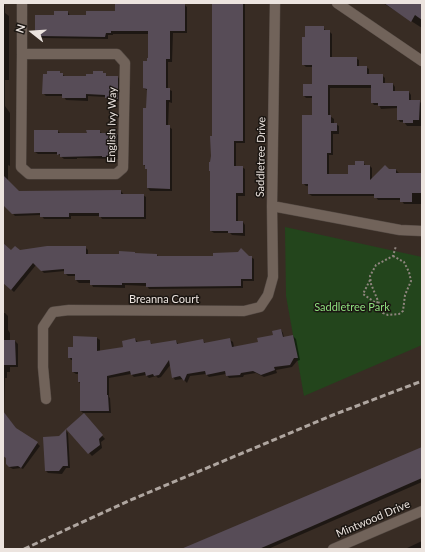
<!DOCTYPE html>
<html>
<head>
<meta charset="utf-8">
<style>
	body { margin:0 }
	#map { position:relative; width:425px; height:552px; overflow:hidden; background:#382c24; font-family:Lato,sans-serif }
	canvas { display:block }
	.frame { position:absolute; inset:0; border:4px solid #ece4df; pointer-events:none }
	.north { position:absolute; left:12px; top:12px; width:40px; height:40px; -webkit-text-stroke:3px #1b1612; paint-order:stroke; rotate:287deg; font-size:11px; font-weight:700; line-height:16px; text-align:center; color:#ece4df }
	.north::after { content:''; display:block; margin:auto; width:14px; height:18px; background:#ece4df; clip-path:polygon(50% 0,100% 100%,50% 72%,0 100%) }
</style>
</head>
<body>
<div id="map">
<canvas width="425" height="552"></canvas>
<div class="frame"></div>
<div class="north">N</div>
</div>
<script>
const context = document.querySelector('canvas').getContext('2d');
context.lineJoin = 'round';
function paint(path, color) {
  context.fillStyle = color;
  context.fill(path, 'evenodd');
}
function toPath(rows) {
  const path = new Path2D();
  for (const r of rows) {
    path.moveTo(r[0], r[1]);
    for (let i = 2; i < r.length; i += 2) path.lineTo(r[i], r[i + 1]);
  }
  return path;
}
function trace(path, color, width, dash) {
  context.strokeStyle = color;
  context.lineWidth = width;
  context.lineCap = dash ? 'butt' : 'round';
  context.setLineDash(dash || []);
  context.stroke(path);
}
function write(font, color, halo, rows, align = 'center') {
  context.font = font + ' Lato,sans-serif';
  context.lineWidth = 3;
  context.setLineDash([]);
  context.textBaseline = 'middle';
  context.strokeStyle = halo;
  context.fillStyle = color;
  for (const [text, x, y, turn = 0] of rows) {
    context.save();
    context.translate(x, y);
    context.rotate((+turn || 0) * Math.PI / 180);
    context.textAlign = isNaN(turn) ? turn : align;
    if (halo) context.strokeText(text, 0, 0);
    context.fillText(text, 0, 0);
    context.restore();
  }
}
const green = toPath([
	[285,227,422,257,422,345,304,396,286,296]
]);
const shadow = toPath([
	[213,3,245,3,245,143,236,143,236,167,242,167,245,169,245,196,238,196,238,222,243,222,245,225,245,236,232,235,230,233,214,233,211,231,211,163,213,137],
	[383,3,422,3,422,28],
	[3,4,5,6,5,13,9,16,9,80,5,80,5,106,10,113,10,166,8,165,8,181,18,192,121,191,124,195,143,195,146,197,146,219,102,219,100,216,71,216,71,219,44,219,41,215,15,216,3,203],
	[184,4,187,7,187,33,173,33,172,62,168,62,168,89,172,91,172,103,169,102,168,126,172,129,172,191,150,191,148,188,148,170,144,165,148,91,144,88,149,59,149,34,113,34,113,35,108,35,108,39,43,38,36,33,55,16,68,12,70,16,87,16],
	[323,27,326,31,329,31,332,34,332,58,356,58,359,60,359,67,366,67,369,69,369,75,382,75,385,78,385,84,393,84,395,87,395,92,409,92,411,95,411,101,419,101,422,104,422,126,407,126,404,122,400,122,398,119,398,108,381,109,379,105,374,105,372,102,372,88,330,88,330,116,334,119,334,124,336,124,339,126,339,134,333,134,333,155,329,155,329,175,349,175,356,166,363,162,366,166,370,166,372,168,372,179,389,170,396,170,399,173,422,175,422,204,404,204,401,200,378,200,375,196,312,196,309,194,309,186,306,186,303,183,313,116,313,98,306,98,304,96,313,85,313,67,306,67,303,64,306,38],
	[59,72,66,77,87,77,102,72,108,77,118,77,120,80,120,101,109,100,106,97,88,96,88,101,66,100,63,96,46,96,43,93],
	[58,131,60,133,88,134,99,131,102,133,117,134,119,137,118,159,77,158,77,159,64,159,58,154,38,154,35,152],
	[85,247,88,250,88,255,136,254,157,255,159,257,251,257,254,259,254,281,243,281,243,288,149,289,147,286,125,285,125,288,93,287,91,283,79,283,76,280,76,276,68,276,65,273,65,271,44,273,36,265,14,292,3,282,3,249,12,252],
	[3,313,5,313,8,316,8,330,10,333,10,341,15,341,18,344,18,367,10,367,10,372,7,372,7,378,5,378,4,413,15,427,3,436],
	[281,330,283,333,284,338,293,336,296,339,300,360,297,361,292,367,276,370,277,373,264,377,256,373,244,375,243,377,229,378,226,374,209,377,206,374,190,376,187,383,183,379,175,380,173,377,171,364,161,377,158,378,156,376,149,378,146,375,134,377,131,374,109,378,109,397,110,398,111,413,83,413,81,411,81,385,79,382,79,374,76,374,73,372,73,360,71,360,69,357,74,348,74,337,97,338,100,340,100,352,124,347,135,339,138,342,150,341,152,345,176,341,179,345,203,341,206,344,230,340,233,342,234,347,259,343,274,336],
	[84,415,105,439,101,442,102,448,92,456,67,429],
	[66,431,68,433,70,468,66,468,62,474,48,473,46,471,59,437],
	[37,443,40,446,23,469,21,468,13,469,9,467,7,458,3,455,3,453],
	[422,448,422,482,268,549,185,549],
	[422,541,422,549,405,549]
]);
const building = toPath([
	[115,3,185,3,185,31,170,31,170,59,166,59,166,88,170,88,170,100,166,100,166,125,170,125,170,189,147,188,147,169,145,169,145,165,143,165,143,108,146,108,147,89,143,88,143,61,147,61,147,58,148,58,148,31,111,31,111,33,106,33,105,37,40,36,40,34,35,33,35,15,54,15,54,11,68,11,68,15,86,15,86,11,115,11],
	[212,3,243,3,243,141,234,141,234,166,243,166,243,193,236,193,236,221,243,221,243,233,228,233,228,231,210,231,210,171,209,171,209,162,210,162,211,156,210,136,212,136],
	[384,3,422,3,422,20,415,15,411,22],
	[305,26,324,26,324,30,330,30,330,57,357,57,357,66,367,66,367,74,383,74,383,83,393,83,393,91,409,91,409,100,420,100,419,120,413,120,413,123,403,123,403,120,397,120,397,106,378,106,378,103,371,103,371,85,328,85,328,115,331,115,331,123,337,123,337,131,331,131,331,153,327,153,327,174,348,174,348,165,355,165,355,161,364,161,364,165,370,165,370,180,385,165,389,169,396,169,396,173,422,173,422,193,412,193,412,202,400,202,400,198,374,198,374,194,308,194,308,184,302,184,302,115,312,115,312,96,303,96,303,84,312,84,312,65,302,65,302,37,305,37],
	[47,71,60,71,60,73,63,73,63,76,86,76,86,74,93,74,93,71,103,71,103,73,106,73,106,76,118,76,118,99,105,98,105,95,86,94,86,98,62,98,62,94,42,94,43,74,47,74],
	[34,130,58,130,58,133,87,133,86,130,100,130,100,133,117,133,116,157,102,157,102,156,60,157,60,154,57,155,57,152,34,152],
	[3,175,19,191,121,190,121,194,144,194,144,217,99,217,99,213,69,213,69,217,40,217,40,213,12,214,3,205],
	[3,243,11,250,15,246,20,250,47,246,86,246,86,254,119,254,119,251,135,252,135,253,157,254,157,256,213,256,213,253,238,252,241,248,249,256,252,256,252,279,241,279,241,286,146,287,146,283,122,283,122,285,90,285,90,280,75,280,75,274,64,274,64,269,41,271,33,263,11,290,3,283],
	[281,329,283,337,293,335,298,358,294,358,290,365,274,367,275,370,261,375,253,371,241,373,240,375,226,376,225,371,206,375,205,371,187,374,184,381,180,376,172,378,169,360,159,375,154,376,153,374,146,376,145,372,131,375,130,371,107,376,107,395,108,395,109,411,80,411,80,382,78,382,78,372,72,372,72,358,68,358,68,347,73,347,73,336,97,337,97,351,123,347,122,341,135,338,136,342,150,340,151,344,176,340,177,344,203,339,204,343,230,338,232,347,258,342,257,338,273,335,272,331],
	[3,340,15,340,16,365,3,365],
	[3,411,16,428,38,442,21,468,18,466,9,467,6,464,6,458,3,456],
	[84,413,103,435,99,439,100,445,88,454,66,429],
	[66,429,68,466,63,466,59,471,45,471,43,437,59,436],
	[422,447,422,478,308,528,259,549,181,549]
]);
const path = toPath([
	[393,256,404,262,409,272,411,281,405,295,403,311,399,314,388,315,383,313,371,284,370,276,376,265,393,256,396,246],
	[370,280,363,294,376,303,378,302]
]);
const minor = toPath([
	[275,3,272,206,400,230,422,231],
	[337,3,422,61],
	[22,54,117,54,125,63,123,168,116,174,29,174,21,167,22,54,22,3],
	[46,399,43,367,43,327,53,312,69,310,244,311,260,307,268,295,273,277,272,206],
	[333,549,422,511]
]);
const rail = toPath([
	[24,549,133,499,333,415,422,381]
]);
const streetNames = [
	["English Ivy Way",112,125,-89],
	["Saddletree Drive",261,157,-89],
	["Breanna Court",164,299],
	["Mintwood Drive",373,519,-23]
];
const parkNames = [
	["Saddletree Park",352,307]
];
paint(green, '#23451c');
paint(shadow, '#0007');
paint(building, '#574c57');
trace(minor, '#544a44', 11);
trace(path, '#8f857e', 2, [2, 2]);
trace(minor, '#71635a', 10);
trace(rail, '#afa6a0', 3, [6, 3]);
write('11px', '#ece4df', '#1b1612', streetNames);
write('11px', '#8edf7e', '#1b1612', parkNames);
</script>
</body>
</html>
